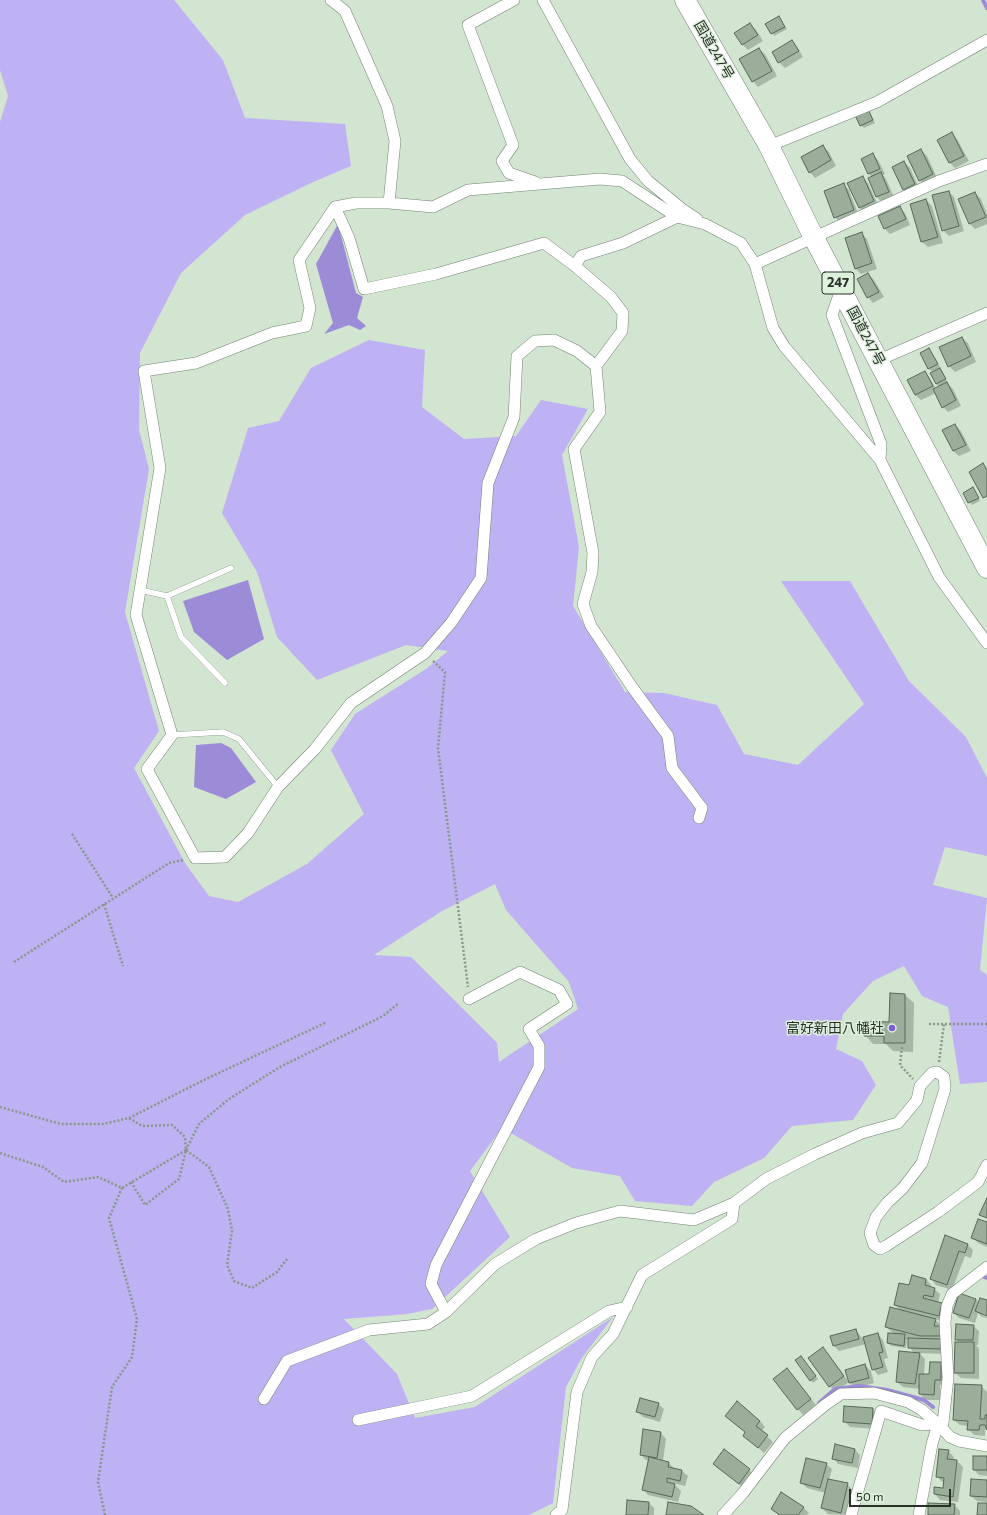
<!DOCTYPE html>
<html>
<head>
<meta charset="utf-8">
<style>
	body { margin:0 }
	#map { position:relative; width:987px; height:1515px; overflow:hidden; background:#d1e5d0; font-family:Commissioner,sans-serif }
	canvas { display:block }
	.scale { position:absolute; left:849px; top:1489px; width:102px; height:18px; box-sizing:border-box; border:2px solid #293028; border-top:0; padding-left:5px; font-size:12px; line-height:14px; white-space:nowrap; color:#293028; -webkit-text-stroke:3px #def2dd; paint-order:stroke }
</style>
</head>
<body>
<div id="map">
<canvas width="987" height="1515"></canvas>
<div class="scale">50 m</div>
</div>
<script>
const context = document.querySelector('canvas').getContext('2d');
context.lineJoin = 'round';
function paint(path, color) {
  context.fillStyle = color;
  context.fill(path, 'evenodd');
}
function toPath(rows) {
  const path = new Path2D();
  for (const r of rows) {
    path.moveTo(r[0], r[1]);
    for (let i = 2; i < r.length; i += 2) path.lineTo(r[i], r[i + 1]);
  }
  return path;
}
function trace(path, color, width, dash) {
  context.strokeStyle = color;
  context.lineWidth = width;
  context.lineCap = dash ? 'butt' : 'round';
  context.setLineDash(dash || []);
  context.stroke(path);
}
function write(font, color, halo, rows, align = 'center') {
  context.font = font + ' Commissioner,"Noto Sans JP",sans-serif';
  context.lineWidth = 3;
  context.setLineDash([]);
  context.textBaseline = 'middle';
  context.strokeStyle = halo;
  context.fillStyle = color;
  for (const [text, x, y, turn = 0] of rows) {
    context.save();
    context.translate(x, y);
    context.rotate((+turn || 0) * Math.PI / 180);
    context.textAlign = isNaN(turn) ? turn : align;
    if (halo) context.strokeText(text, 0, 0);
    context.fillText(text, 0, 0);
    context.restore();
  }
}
const green = toPath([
	[0,0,174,0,223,60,245,118,345,124,351,166,311,183,245,215,181,273,140,353,139,430,149,469,125,612,159,731,134,768,185,863,209,896,238,902,307,864,364,814,331,750,355,714,426,669,448,651,406,645,317,680,277,637,257,572,222,513,248,428,279,421,311,368,369,340,425,350,422,407,464,439,516,436,541,400,588,409,562,455,579,547,573,606,625,692,664,693,717,705,744,754,798,765,864,704,781,581,850,581,909,681,966,737,987,778,987,856,945,847,933,885,987,898,980,970,987,975,987,1082,960,1084,948,1007,922,996,904,966,873,981,843,1014,836,1049,862,1061,876,1085,853,1120,792,1126,764,1158,714,1182,692,1206,635,1201,620,1176,572,1168,502,1128,470,1171,510,1237,432,1309,407,1314,344,1319,397,1374,415,1418,475,1407,613,1317,581,1359,566,1387,553,1503,529,1515,0,1515,0,122,8,96,0,70],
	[495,884,506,910,569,982,578,1009,499,1062,497,1043,411,957,374,955,442,911]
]);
const water = toPath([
	[338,224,356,293,363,297,357,318,366,326,360,330,349,325,324,334,333,323,316,264],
	[248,580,264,639,227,660,194,632,183,601],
	[221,743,231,748,256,782,226,799,194,787,196,745]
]);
const shadow = toPath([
	[779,18,787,29,774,36,767,24],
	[750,24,756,30,763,41,748,50,743,45],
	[792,41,797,47,803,57,785,68,779,62,773,52],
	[759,49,765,54,777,76,758,87,753,81],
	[868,110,875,123,864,128,861,125],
	[952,133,957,139,969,161,955,168,950,163,938,140],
	[823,146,829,152,836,166,815,178,810,172],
	[921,150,927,156,938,180,925,186,920,180],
	[873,154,878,160,885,174,883,175,886,179,894,197,882,202,877,197,872,177,869,174,862,159],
	[904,162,910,168,920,190,909,195,903,189],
	[862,177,868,183,879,207,865,213,860,208],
	[843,184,849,190,859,216,841,223,835,217],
	[949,192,954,197,964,231,949,236,943,230],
	[975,193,981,199,987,214,987,224,975,229,970,224,960,200],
	[926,200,932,206,943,243,928,247,922,242,911,205],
	[899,207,905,213,910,225,890,234,884,228],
	[861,233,867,239,877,269,861,274,855,268],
	[868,274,874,280,884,297,873,303,868,297],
	[962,338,968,343,976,362,955,372,949,366,941,348],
	[929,349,940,367,939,368,942,371,947,382,946,382,953,389,961,406,948,412,943,407,936,393,921,400,915,395,925,372,930,378,936,389,940,387,936,384,933,372,929,369,921,353],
	[955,425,961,431,971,451,959,456,953,451],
	[973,489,980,501,972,505,964,493],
	[905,995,914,1003,913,1052,893,1051,886,1044,873,1044,865,1035,890,1023],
	[987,1224,987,1247,978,1243,972,1237],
	[946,1237,968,1245,973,1250,971,1258,965,1256,952,1290,936,1285,931,1279],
	[926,1279,931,1285,931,1288,934,1289,940,1294,938,1303,941,1304,947,1310,944,1321,935,1319,944,1329,946,1354,919,1353,925,1359,924,1375,930,1375,941,1363,946,1369,946,1386,940,1385,940,1400,925,1400,920,1394,920,1389,903,1387,897,1382,914,1353,909,1347,909,1339,907,1339,906,1348,891,1346,888,1343,894,1334,886,1327,901,1311,895,1305,910,1286],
	[976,1299,979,1303,987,1301,987,1314,982,1312,982,1315,987,1317,987,1318,982,1317,978,1313,975,1323,959,1318,954,1313],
	[973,1326,979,1331,978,1345,976,1345,979,1349,979,1379,961,1378,955,1373,960,1343,956,1339],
	[856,1330,862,1338,878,1334,883,1340,888,1358,884,1359,888,1372,878,1375,873,1369,866,1344,839,1351,834,1346],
	[823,1348,849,1382,835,1392,830,1386],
	[801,1357,818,1379,813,1383,811,1380],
	[865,1365,871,1371,874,1383,856,1388,850,1383],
	[792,1375,816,1405,803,1415,798,1409],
	[981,1386,987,1392,987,1430,985,1430,985,1436,974,1435,968,1429,968,1426,960,1425,954,1420],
	[658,1404,664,1409,660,1422,643,1417,637,1411],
	[873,1409,878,1415,877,1429,850,1427,844,1421],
	[732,1421,760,1421,765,1427,761,1431,773,1442,764,1453,750,1441,746,1433],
	[661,1433,666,1439,663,1461,669,1463,675,1469,682,1471,688,1476,685,1486,673,1483,681,1491,678,1502,648,1495,643,1489,649,1461,646,1460,641,1455],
	[836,1445,855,1450,860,1455,858,1468,838,1464,833,1458],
	[724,1451,755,1475,745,1489,720,1469],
	[948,1451,954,1457,953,1461,957,1461,963,1467,958,1502,940,1500,935,1494,944,1489,944,1482,942,1482,937,1476],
	[987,1457,987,1476,979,1475,974,1470],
	[826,1464,832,1469,829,1480,847,1484,853,1490,847,1515,828,1514,822,1508,826,1493,807,1488,801,1482],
	[987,1481,987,1502,977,1501,971,1496],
	[649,1503,654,1508,654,1515,627,1515],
	[954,1505,960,1511,960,1515,929,1515],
	[803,1507,809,1513,807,1515,779,1515,772,1509]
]);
const stream = toPath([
	[983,0,987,8],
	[980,1275,987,1278],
	[819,1403,835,1389,859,1386,887,1390,924,1400,933,1407]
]);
const building = toPath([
	[779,16,785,27,771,34,765,24,779,16],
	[750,23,758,35,742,45,734,33,750,23],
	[792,40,799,51,778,63,772,52,792,40],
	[759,48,772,71,752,82,739,59,759,48],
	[868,109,873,120,860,126,855,115,868,109],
	[952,132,964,156,949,163,937,140,952,132],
	[823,145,831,160,809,173,801,157,823,145],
	[921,149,933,174,919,181,907,156,921,149],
	[873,153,880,169,868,174,861,159,873,153],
	[904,161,915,184,903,190,892,167,904,161],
	[881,172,889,192,876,197,868,178,881,172],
	[863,176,874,201,859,208,847,183,863,176],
	[844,183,854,210,834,218,824,191,844,183],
	[949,191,959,226,942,231,932,195,949,191],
	[975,192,986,217,969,224,958,199,975,192],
	[926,199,938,237,921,242,910,204,926,199],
	[900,206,906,219,884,229,878,216,900,206],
	[862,232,872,263,855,269,845,238,862,232],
	[868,273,879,292,867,298,857,279,868,273],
	[962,337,971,356,948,367,939,347,962,337],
	[929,348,938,364,928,369,920,353,929,348],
	[940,368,946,379,936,384,930,373,940,368],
	[925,371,933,386,915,395,907,380,925,371],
	[947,382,956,400,942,408,933,389,947,382],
	[955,424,966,445,953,451,942,430,955,424],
	[983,463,987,470,987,496,983,498,969,472,983,463],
	[973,487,979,498,968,503,963,493,973,487],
	[890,993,905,994,905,1043,884,1043,884,1036,864,1036,864,1021,889,1022,890,993],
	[987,1198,987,1218,979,1215,987,1198],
	[978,1219,987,1222,987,1244,971,1238,978,1219],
	[945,1235,968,1244,965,1253,959,1251,947,1285,930,1279,945,1235],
	[912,1275,926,1279,925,1285,935,1288,933,1297,924,1295,923,1298,942,1303,939,1316,894,1305,899,1283,909,1285,912,1275],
	[959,1293,976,1299,969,1318,953,1313,959,1293],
	[980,1298,987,1300,987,1316,975,1311,980,1298],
	[890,1307,936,1319,934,1326,942,1326,943,1336,920,1336,885,1327,890,1307],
	[956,1324,974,1325,973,1340,955,1340,956,1324],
	[856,1329,859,1339,833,1346,830,1336,856,1329],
	[878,1333,883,1352,879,1353,883,1367,872,1370,863,1337,878,1333],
	[888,1333,905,1334,904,1346,887,1343,888,1333],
	[908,1338,942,1339,941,1349,908,1348,908,1338],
	[955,1342,974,1342,974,1373,954,1373,955,1342],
	[823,1347,844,1376,829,1387,808,1358,823,1347],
	[899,1351,920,1353,915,1384,896,1382,899,1351],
	[801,1356,816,1376,810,1381,795,1360,801,1356],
	[930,1362,941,1362,941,1380,935,1380,934,1395,919,1394,919,1374,929,1374,930,1362],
	[865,1364,869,1378,849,1383,845,1370,865,1364],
	[787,1368,811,1399,797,1410,773,1379,787,1368],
	[955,1384,982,1385,980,1419,985,1419,985,1415,987,1415,987,1430,985,1425,980,1425,979,1430,967,1430,968,1421,953,1420,955,1384],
	[640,1398,659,1403,655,1417,636,1412,640,1398],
	[737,1401,760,1421,756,1426,768,1435,758,1448,743,1436,745,1432,725,1416,737,1401],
	[844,1406,873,1408,872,1424,843,1422,844,1406],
	[643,1429,661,1432,657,1458,640,1455,643,1429],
	[835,1444,855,1449,852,1463,832,1459,835,1444],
	[724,1449,750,1469,739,1484,713,1464,724,1449],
	[939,1449,949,1450,947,1459,957,1460,953,1497,934,1494,934,1487,943,1488,944,1478,936,1477,939,1449],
	[973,1456,987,1456,987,1470,973,1470,973,1456],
	[649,1457,669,1462,668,1467,682,1470,680,1481,667,1478,667,1482,675,1484,672,1497,642,1490,649,1457],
	[806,1458,827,1463,820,1488,800,1483,806,1458],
	[828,1479,848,1483,841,1513,821,1508,828,1479],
	[971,1479,987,1480,987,1497,970,1496,971,1479],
	[781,1492,804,1507,798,1515,780,1515,771,1509,781,1492],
	[627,1500,649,1502,648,1515,626,1515,627,1500],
	[668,1502,691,1506,704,1515,666,1515,668,1502],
	[928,1503,955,1504,954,1515,928,1515,928,1503],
	[978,1503,987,1503,987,1515,977,1515,978,1503]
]);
const path = toPath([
	[433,661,445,672,438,748,468,987],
	[72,834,113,898],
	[104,904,123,966],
	[14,962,169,863,183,860],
	[929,1024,987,1024],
	[902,1047,900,1065,913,1079],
	[939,1062,944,1024],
	[0,1107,61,1124,103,1124,129,1118,206,1079,327,1022],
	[186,1150,199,1124,229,1099,280,1067,383,1016,399,1003],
	[0,1153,43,1167,64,1182,98,1177,122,1188,186,1150,185,1137,172,1125,142,1126,129,1118],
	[131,1182,145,1205,179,1179,186,1150,209,1167,228,1209,232,1231,227,1265,234,1281,252,1288,277,1272,287,1259],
	[105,1515,98,1482,112,1387,132,1357,137,1319,109,1218,122,1188]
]);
const lane = toPath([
	[140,590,167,596,231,568],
	[167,596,181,637,225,683],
	[172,735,223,732,239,739,278,787]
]);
const street = toPath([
	[331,0,345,11,387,106,395,141,389,203],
	[514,0,468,25,513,145,502,161,509,173,535,182],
	[543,0,630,159,648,181,682,209,697,219],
	[769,146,877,102,987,40],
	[335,207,349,238,364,289,436,274,544,243,575,266],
	[677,217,623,243,581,256,575,266,611,297,623,313,622,331,596,366,600,412,574,449,593,553,592,572,583,604,591,626,632,687,668,736,672,768,702,808,699,818],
	[755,264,773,328,784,346,880,460],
	[841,289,832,315,881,444,880,460,939,577,987,643],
	[879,360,987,313],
	[596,366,577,351,554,340,535,341,517,356,514,417,488,483,481,578,451,623,425,653,351,703,315,749,278,787,248,833,225,857,195,858,147,769,172,735,136,615,160,468,144,371,196,363,272,333,306,326,310,308,299,260,335,207,356,203,389,203,433,207,468,190,600,179,622,181,677,217,705,224,741,243,755,264,939,181,987,164],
	[446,1312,431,1284,436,1265,539,1067,539,1046,529,1029,567,1004,559,990,520,972,469,999],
	[264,1399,287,1361,369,1330,428,1324,446,1312,495,1264,536,1239,576,1223,620,1211,694,1220,734,1203,766,1179,815,1154,862,1133,898,1123,917,1100,920,1086,932,1073,937,1072,944,1077,945,1089,922,1163,903,1188,887,1203,876,1217,870,1233,874,1245,880,1249,886,1246,938,1212,978,1182,987,1165],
	[358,1420,472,1396,609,1311,627,1307],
	[556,1515,562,1510,577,1392,592,1357,613,1334,642,1275,732,1219,734,1203],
	[723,1515,743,1493,785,1438,825,1405,841,1394,874,1393,908,1402,922,1410,938,1424,950,1437,959,1441,987,1446],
	[851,1515,881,1411,922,1425,943,1423,948,1378,945,1322,947,1306,952,1294,987,1267],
	[919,1515,932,1444,938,1424]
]);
const highway = toPath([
	[685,0,769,146,814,238,987,568]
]);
const markers = [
	[892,1028,4,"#805cd6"]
];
const shields = [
	[838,283,32]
];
const shieldNames = [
	["247",838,283]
];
const streetNames = [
	["国道247号",714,50,60],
	["国道247号",866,336,62]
];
const poiNames = [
	["富好新田八幡社",884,1028]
];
paint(green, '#beb1f4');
paint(water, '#9c8bd7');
paint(shadow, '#0003');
trace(stream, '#9c8bd7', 4);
paint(building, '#9bae9a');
trace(building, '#566856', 1);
trace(lane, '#708370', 6);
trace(street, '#708370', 12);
trace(highway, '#708370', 21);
trace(path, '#889787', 2.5, [2, 2]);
trace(lane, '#fff', 5.5);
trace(street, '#fff', 11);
trace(highway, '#fff', 20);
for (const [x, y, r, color] of markers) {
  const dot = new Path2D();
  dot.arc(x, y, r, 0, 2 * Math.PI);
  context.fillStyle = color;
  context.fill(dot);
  trace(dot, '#def2dd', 1.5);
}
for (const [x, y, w] of shields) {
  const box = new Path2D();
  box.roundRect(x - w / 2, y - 11, w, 22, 3);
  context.fillStyle = '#def2dd';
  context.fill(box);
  trace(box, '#293028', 1);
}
write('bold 13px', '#293028', null, shieldNames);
write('14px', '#293028', '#def2dd', streetNames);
write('14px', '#293028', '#def2dd', poiNames, 'right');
</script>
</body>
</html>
